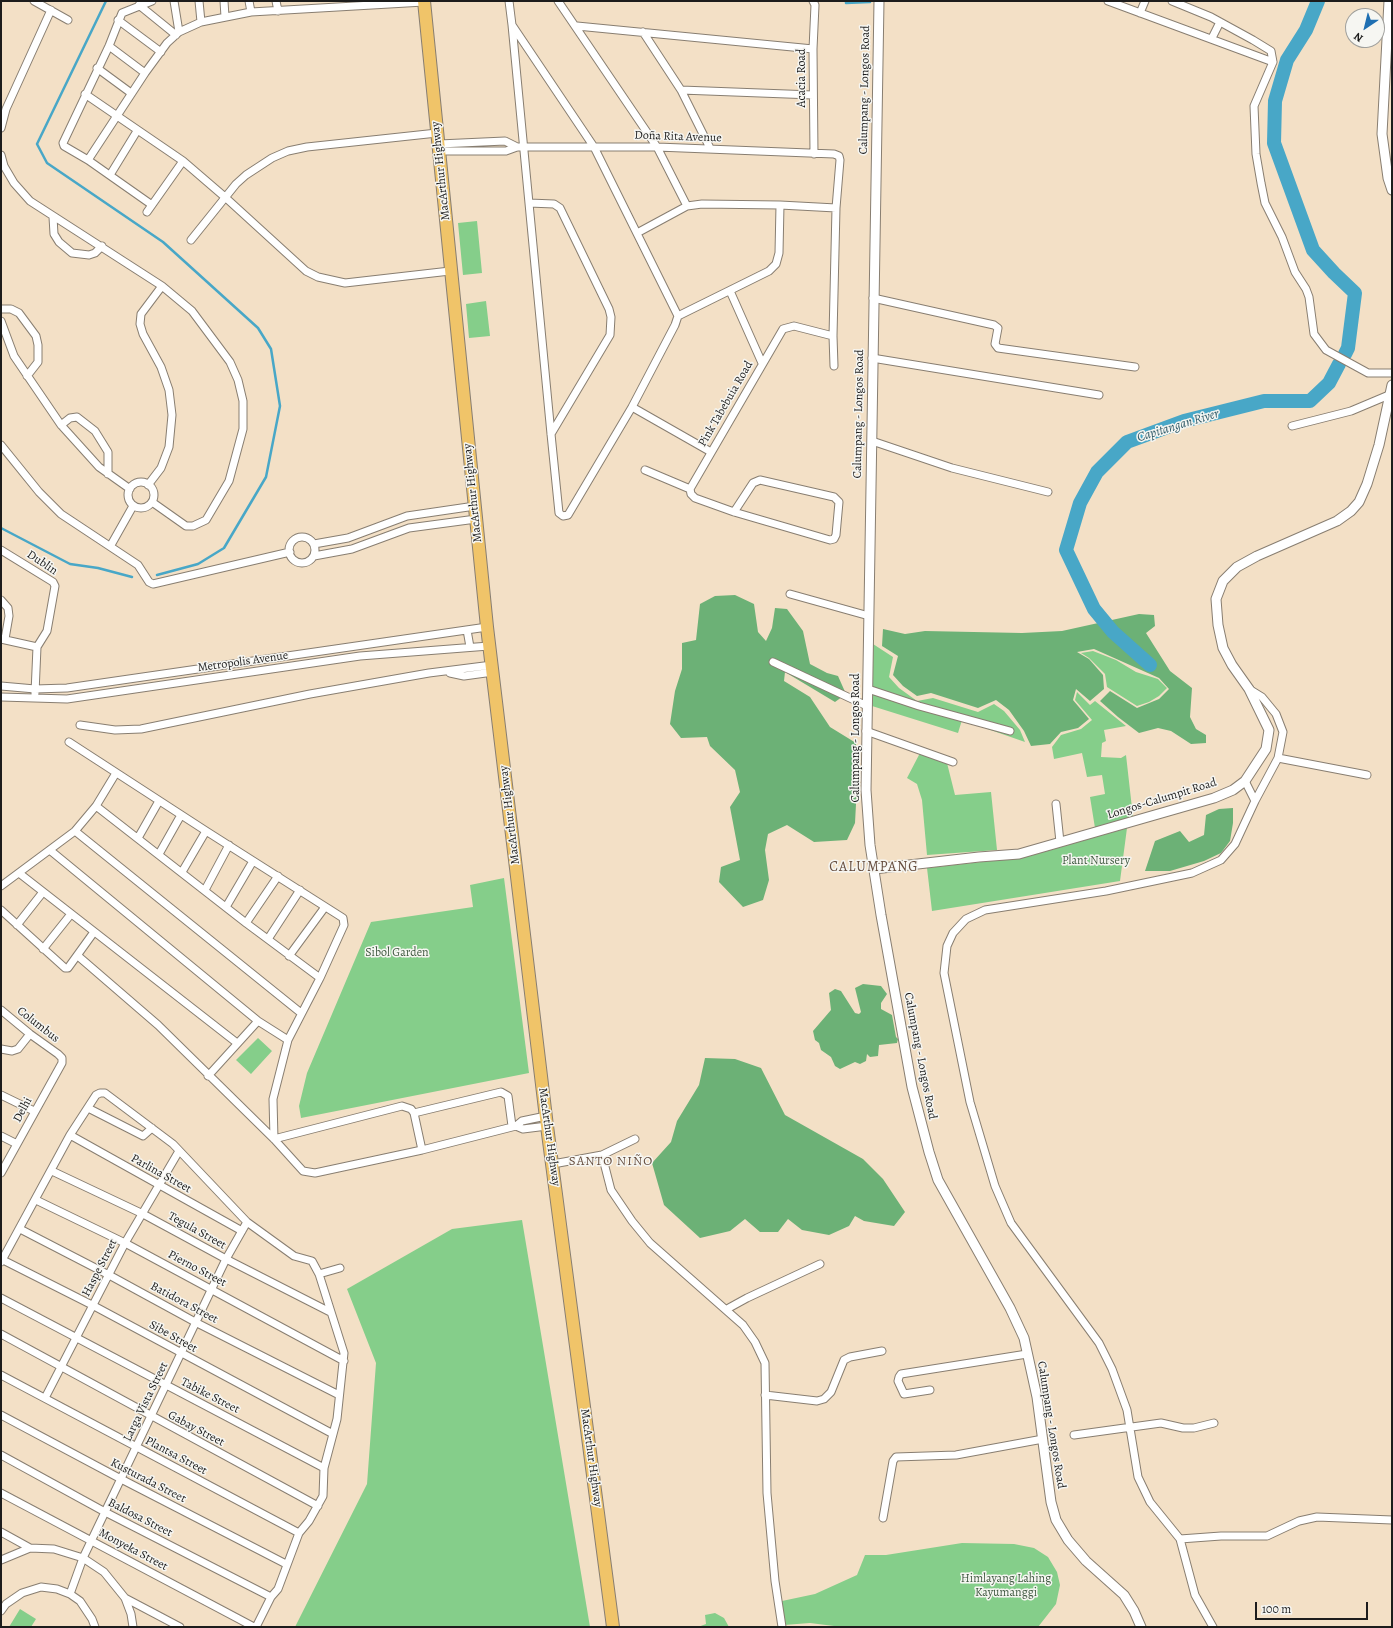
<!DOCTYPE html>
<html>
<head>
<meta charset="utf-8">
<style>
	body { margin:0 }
	#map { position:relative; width:1393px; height:1628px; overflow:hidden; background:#f3e0c6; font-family:Alegreya,serif }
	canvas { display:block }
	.frame { position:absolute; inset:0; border:2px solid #1c1c1c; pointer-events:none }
	.north { position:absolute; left:1345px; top:8px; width:40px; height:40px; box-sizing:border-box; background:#f6f6f2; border:1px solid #9f9f9c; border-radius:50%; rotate:215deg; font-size:11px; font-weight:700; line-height:16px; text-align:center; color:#1c1c1c }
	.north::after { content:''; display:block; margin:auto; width:14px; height:18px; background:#1f6fb2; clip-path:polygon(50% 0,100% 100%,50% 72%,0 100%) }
	.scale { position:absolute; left:1255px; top:1602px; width:113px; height:18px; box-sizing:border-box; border:2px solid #1c1c1c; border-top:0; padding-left:5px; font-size:12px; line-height:14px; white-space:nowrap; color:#1c1c1c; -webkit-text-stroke:3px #f6f6f2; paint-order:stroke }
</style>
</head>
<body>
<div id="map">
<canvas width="1393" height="1628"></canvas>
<div class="frame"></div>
<div class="north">N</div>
<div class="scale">100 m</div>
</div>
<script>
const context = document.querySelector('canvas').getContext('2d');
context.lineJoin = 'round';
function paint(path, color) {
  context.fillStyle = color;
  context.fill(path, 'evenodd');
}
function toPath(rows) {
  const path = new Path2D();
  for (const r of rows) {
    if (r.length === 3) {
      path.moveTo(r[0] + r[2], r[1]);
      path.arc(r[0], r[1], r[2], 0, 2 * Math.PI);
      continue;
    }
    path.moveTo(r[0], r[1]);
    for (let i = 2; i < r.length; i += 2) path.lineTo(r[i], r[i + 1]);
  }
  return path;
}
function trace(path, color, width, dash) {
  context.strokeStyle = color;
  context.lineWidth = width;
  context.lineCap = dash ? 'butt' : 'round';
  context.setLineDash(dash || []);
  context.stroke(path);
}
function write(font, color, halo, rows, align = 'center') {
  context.font = font + ' Alegreya,serif';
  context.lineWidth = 3;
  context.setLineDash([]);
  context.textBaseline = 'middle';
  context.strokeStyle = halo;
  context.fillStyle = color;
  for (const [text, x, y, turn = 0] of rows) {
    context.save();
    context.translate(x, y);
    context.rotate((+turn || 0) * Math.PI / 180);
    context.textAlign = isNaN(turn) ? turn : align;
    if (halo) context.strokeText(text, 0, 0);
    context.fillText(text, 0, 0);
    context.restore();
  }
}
const green = toPath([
	[477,221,482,273,463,275,458,223],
	[486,301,490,336,469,338,466,304],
	[873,644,893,657,889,677,899,688,917,701,933,698,978,712,994,704,1004,711,1020,730,1025,742,962,720,958,733,872,706],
	[1093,651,1116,660,1136,672,1158,679,1167,688,1159,696,1149,702,1137,706,1107,687,1105,674,1089,658,1081,653],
	[1077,692,1090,705,1095,701,1126,726,1104,730,1106,741,1102,743,1101,757,1121,758,1126,755,1133,817,1095,828,1090,797,1105,794,1102,775,1087,777,1082,753,1054,759,1052,747,1061,735,1081,729,1092,720,1075,700],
	[920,753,947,763,955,795,991,792,997,850,927,855,922,800,917,784,907,778],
	[1127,828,1120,881,932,911,927,868,1026,857],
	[504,878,529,1073,301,1118,299,1106,307,1073,371,922,473,907,470,885],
	[258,1038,272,1051,251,1074,236,1060],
	[522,1220,590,1627,295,1627,367,1484,376,1363,347,1289,452,1229],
	[962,1543,1014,1544,1034,1548,1048,1557,1057,1572,1060,1585,1056,1604,1038,1627,842,1627,810,1623,784,1625,782,1601,815,1594,857,1575,865,1555,886,1555],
	[20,1609,36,1619,31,1627,9,1627],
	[715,1613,724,1618,729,1627,698,1627,706,1624,705,1615]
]);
const forest = toPath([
	[735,595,754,604,758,632,766,641,772,628,775,608,787,609,803,631,810,664,827,673,838,676,846,694,835,702,785,672,784,681,810,697,830,727,856,743,857,785,855,823,847,840,814,842,787,825,768,834,765,850,769,880,763,900,743,907,719,882,721,867,740,860,730,807,740,792,735,770,710,746,707,737,681,738,670,724,675,691,682,669,682,643,696,640,700,604,715,596],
	[1139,614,1154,615,1155,626,1146,633,1170,671,1192,688,1190,717,1196,729,1206,735,1206,743,1191,744,1171,731,1158,728,1139,733,1118,717,1100,701,1110,691,1137,708,1159,699,1169,689,1159,678,1094,649,1077,652,1089,659,1103,675,1104,689,1090,701,1076,689,1073,700,1089,719,1078,728,1061,732,1050,744,1031,746,1024,731,1009,710,996,700,978,708,931,693,917,696,903,686,893,675,898,656,882,646,883,629,905,634,925,631,1022,633,1062,631],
	[1233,808,1233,823,1230,841,1221,853,1204,861,1170,871,1145,871,1155,841,1180,831,1189,842,1204,835,1206,815,1219,809],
	[863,984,881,986,887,994,881,1003,881,1009,892,1015,896,1037,898,1039,897,1043,879,1045,878,1056,870,1057,867,1054,866,1061,860,1064,855,1062,840,1069,835,1066,831,1057,821,1050,819,1043,815,1040,813,1031,831,1010,829,993,835,989,841,991,855,1013,859,1014,861,1012,855,988],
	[705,1058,735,1059,761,1068,785,1115,863,1159,883,1179,905,1212,894,1226,864,1221,855,1216,849,1226,829,1235,802,1230,788,1219,778,1232,760,1232,745,1219,730,1231,700,1238,664,1205,652,1163,671,1142,677,1121,699,1085]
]);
const stream = toPath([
	[106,1,37,144,47,163,163,242,258,328,271,349,280,406,266,477,224,548,198,564,157,575],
	[846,1,846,3,870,2],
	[1,528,70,564,98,568,132,577]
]);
const river = toPath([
	[1318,1,1306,30,1287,60,1275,101,1274,143,1313,250,1334,273,1355,293,1348,348,1345,354],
	[1150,665,1113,632,1094,609,1066,550,1080,503,1097,472,1127,442,1184,421,1264,401,1310,401,1329,383,1339,364]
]);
const minor = toPath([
	[34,1,68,20],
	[152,1,122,13,109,46,63,143,64,146,88,160,152,205],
	[174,1,179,32],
	[199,1,201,22],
	[224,1,225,17],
	[249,1,251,12],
	[276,1,278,11],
	[509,1,512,25,594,147,678,316,675,325,632,407,568,515,563,516,559,513,551,434,512,25],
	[558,1,657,147,687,206,702,204,780,205,836,208],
	[813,1,815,5,813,49,814,154],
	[1108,1,1273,62,1254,106,1256,154,1261,183,1265,203,1282,237,1295,272,1306,289,1309,297,1314,334,1326,350,1368,373,1392,373],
	[1172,1,1211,17,1253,40,1271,51,1273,62],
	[139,5,176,35],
	[1140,13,1145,1],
	[118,20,161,52],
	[577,26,813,49],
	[643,32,681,90,710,148],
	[1212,38,1220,22],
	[109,46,145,73],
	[97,68,131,93],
	[681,90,813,95],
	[85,94,183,161,226,198,306,271,318,277,345,283,450,271],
	[1,128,6,109,51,10],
	[439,144,505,141,517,147],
	[440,151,506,151,517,147,657,147,834,154,839,156,840,160,836,208,833,336,834,366],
	[1,155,4,166,14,183,30,201,162,286,192,311,230,362,238,380,243,401,243,429,229,481,206,520,193,526,186,526,152,502],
	[88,160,145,73,167,43,179,32,201,22,251,12,424,2],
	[110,175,137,131],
	[529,203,554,204,560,208,609,309,611,317,610,335,551,434],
	[147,212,183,161],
	[53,217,54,234,59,242,72,253,89,255,95,253,102,246],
	[637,233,687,206],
	[191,240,236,184,246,175,272,158,288,151,307,147,437,133],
	[730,291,762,363],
	[873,298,994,325,998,328,995,344,998,348,1135,367],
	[1,309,11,309,19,313,36,336,38,345,38,362,27,376],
	[678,316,769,271,776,264,779,253,780,205],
	[1,321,14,356,61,425,99,467,130,489],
	[872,358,1099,395],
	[632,407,711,452],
	[61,425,70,418,77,417,95,431,108,452,108,474],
	[1292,426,1351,411,1389,395],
	[872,441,952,468,1048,492],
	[1,445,39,492,61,514,138,565,149,582,153,584,290,552],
	[645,470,690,489],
	[141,495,13],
	[148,485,161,468,169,447,172,415,169,390,161,367,143,334,140,324,141,314,162,286],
	[734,512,753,483,760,480,834,497,839,502,836,535,834,539,830,540,734,512,695,498,691,494,690,489,783,329,794,326,833,336],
	[302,550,13],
	[314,544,348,538,407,516,475,506],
	[111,545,133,506],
	[1,550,53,582,55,586,47,631,37,647],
	[314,556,352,549,409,528,476,519],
	[790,594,869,616],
	[1,600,8,608,9,616,5,639],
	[467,630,470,647],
	[1,639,37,647],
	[773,662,867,706],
	[450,673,464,676,493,672],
	[1,686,35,689,67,688,487,627],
	[868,689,919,706,1010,731],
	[1249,689,1262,697,1276,714,1283,732,1278,758,1255,801],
	[35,693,37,647],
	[1,697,67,699,360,656,489,646],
	[80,725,115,730,141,729,310,694,429,673,492,665],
	[866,731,953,762],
	[69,742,206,831,343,918,344,925,320,978,288,1040,273,1099,274,1139],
	[1278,758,1367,775],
	[1056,804,1060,842],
	[96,806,246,923,320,978],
	[75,831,301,1013],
	[138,838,159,801],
	[51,851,258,1021,288,1040],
	[159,854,181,815],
	[182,872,206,831],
	[19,873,237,1043],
	[1,886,75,831,96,806,116,773],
	[205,890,229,845],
	[226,907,253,861],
	[1,910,65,968,68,968,94,932],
	[246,923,278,876],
	[17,925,43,892],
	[268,939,300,890],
	[43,949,71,914],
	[78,956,158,1025,274,1139,303,1171,315,1173,422,1150,516,1126,522,1121,546,1116],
	[289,956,325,907],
	[1,1010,30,1034,58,1054,62,1058,62,1063,1,1173],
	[1,1049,12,1051,18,1049,30,1034],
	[208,1076,258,1021],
	[1,1095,34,1111],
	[88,1108,143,1136,152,1128],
	[414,1113,422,1150],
	[516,1126,523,1129,547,1126],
	[70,1135,242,1231],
	[1,1136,17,1144],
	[274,1139,402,1106,411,1109,414,1113,501,1092,508,1096,512,1126],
	[602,1155,611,1190,632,1221,650,1243,743,1325,755,1342,765,1363,767,1493,775,1581,782,1627],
	[553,1164,602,1155,635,1139],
	[52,1171,143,1214,226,1259,330,1312],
	[36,1200,125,1243,344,1361],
	[20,1229,109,1275,197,1323,339,1395],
	[3,1260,94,1306,333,1434],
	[1,1262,70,1135,96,1095,100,1093,105,1093,173,1144,247,1222,294,1256,312,1261,319,1274,344,1353,337,1419,324,1468,323,1496,309,1521,299,1533,278,1589,271,1597,256,1627],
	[319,1274,340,1268],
	[1,1298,324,1468],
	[727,1309,747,1298,820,1264],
	[1,1334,318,1506],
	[1,1375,299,1533],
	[930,1390,904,1394,898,1381,899,1377,901,1374,1027,1354],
	[765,1395,817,1401,824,1399,831,1392,844,1360,850,1357,882,1351],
	[45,1398,125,1243,179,1151],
	[1,1415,121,1479,286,1564],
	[1074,1435,1161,1423,1183,1428,1194,1428,1214,1423],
	[1,1455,105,1512,271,1597],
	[1,1493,254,1627],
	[883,1518,893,1461,896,1457,956,1455,1043,1439],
	[1,1532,30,1548],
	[1180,1539,1221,1536,1267,1536,1299,1521,1317,1517,1392,1520],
	[1,1560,30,1548,54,1549,83,1558,104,1572,125,1598,131,1614,133,1627],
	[70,1594,83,1558,226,1259,247,1222],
	[125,1598,180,1627],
	[1,1611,6,1604,22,1593,41,1587,57,1589,70,1594,80,1601,92,1619,95,1627],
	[1213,1627,1195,1595,1180,1539,1150,1502,1138,1477,1127,1410,1112,1369,1099,1343,1011,1223,995,1186,970,1102,944,973,947,946,953,933,966,919,985,910,1106,891,1192,873,1221,860,1235,844,1255,801,1245,781]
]);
const tertiary = toPath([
	[879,1,866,790,870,845,881,915,912,1087,929,1152,938,1180,1010,1308,1024,1338,1037,1397,1051,1502,1056,1520,1068,1540,1086,1561,1124,1595,1134,1611,1141,1627],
	[1389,1,1382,134,1388,178,1392,190],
	[874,869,979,857,1019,854,1214,798,1233,790,1245,781,1266,749,1269,730,1249,689,1232,665,1223,648,1218,625,1216,599,1223,581,1237,567,1257,556,1337,521,1351,511,1359,502,1367,484,1379,445,1392,385]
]);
const trunk = toPath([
	[424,1,487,627,547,1126,613,1627]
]);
const streetNames = [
	["Acacia Road",802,78,-90],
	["Calumpang - Longos Road",865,90,-89],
	["Doña Rita Avenue",678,137,2],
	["MacArthur Highway",441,171,-96],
	["Pink Tabebuia Road",726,404,-60],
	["Calumpang - Longos Road",859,414,-89],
	["MacArthur Highway",473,493,-96],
	["Dublin",42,563,34],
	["Metropolis Avenue",243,662,-8],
	["Calumpang - Longos Road",856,738,-90],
	["Longos-Calumpit Road",1162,799,-17],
	["MacArthur Highway",510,815,-97],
	["Columbus",38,1025,38],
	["Calumpang - Longos Road",920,1056,79],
	["Delhi",23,1110,-62],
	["MacArthur Highway",549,1137,82],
	["Parlina Street",161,1174,29],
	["Tegula Street",197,1231,29],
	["Haspe Street",100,1268,-63],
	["Pierno Street",197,1269,28],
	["Batidora Street",184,1303,28],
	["Sibe Street",173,1337,29],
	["Tabike Street",210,1396,27],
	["Larga Vista Street",146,1402,-64],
	["Calumpang - Longos Road",1051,1425,81],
	["Gabay Street",196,1429,28],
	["Plantsa Street",176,1456,28],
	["MacArthur Highway",591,1458,82],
	["Kusturada Street",148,1481,27],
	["Baldosa Street",140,1518,27],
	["Monyeka Street",133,1550,28]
];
const parkNames = [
	["Plant Nursery",1096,861],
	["Sibol Garden",397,953],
	["Himlayang Lahing",1006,1579],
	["Kayumanggi",1006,1593]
];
const waterNames = [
	["Capitangan River",1178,426,-17]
];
const neighbourhoodNames = [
	["SANTO NIÑO",611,1162]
];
const quarterNames = [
	["CALUMPANG",874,868]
];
paint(green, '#85ce8a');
paint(forest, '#6cb176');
trace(stream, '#48a7c7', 2.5);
trace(river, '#48a7c7', 14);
trace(minor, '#887e71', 9);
trace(tertiary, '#887e71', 11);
trace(trunk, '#887e71', 14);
trace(minor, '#fff', 7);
trace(tertiary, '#fff', 9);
trace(trunk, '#f0c469', 12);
write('12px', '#1c1c1c', '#f6f6f2', streetNames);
write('12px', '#415a42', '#f6f6f2', parkNames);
write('italic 13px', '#305b69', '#f6f6f2', waterNames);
context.letterSpacing = '1px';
write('13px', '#654c3d', '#f6f6f2', neighbourhoodNames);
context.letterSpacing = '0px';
context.letterSpacing = '1px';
write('14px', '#654c3d', '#f6f6f2', quarterNames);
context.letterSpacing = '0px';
</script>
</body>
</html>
